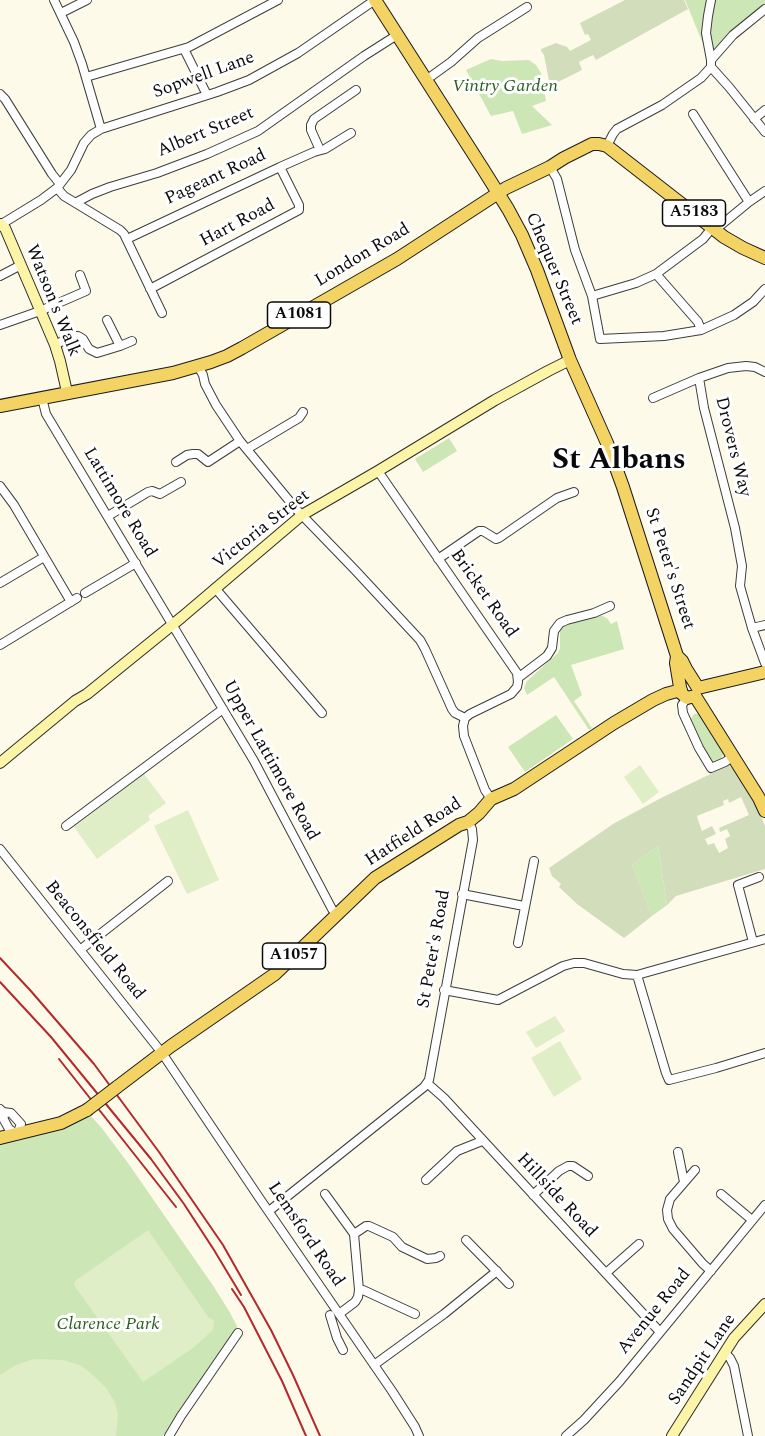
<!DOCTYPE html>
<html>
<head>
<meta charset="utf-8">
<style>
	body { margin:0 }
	canvas { display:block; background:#fefae9 }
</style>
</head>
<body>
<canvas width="765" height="1436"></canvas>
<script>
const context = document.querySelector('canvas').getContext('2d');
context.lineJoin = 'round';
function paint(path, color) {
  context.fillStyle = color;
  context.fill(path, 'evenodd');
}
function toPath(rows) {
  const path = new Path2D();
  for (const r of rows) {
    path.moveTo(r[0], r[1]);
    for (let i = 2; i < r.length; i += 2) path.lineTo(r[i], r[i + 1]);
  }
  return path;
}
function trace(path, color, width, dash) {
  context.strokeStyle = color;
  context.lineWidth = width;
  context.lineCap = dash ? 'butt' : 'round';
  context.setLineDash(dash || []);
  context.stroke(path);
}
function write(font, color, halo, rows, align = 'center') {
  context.font = font + ' Spectral,serif';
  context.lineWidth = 6;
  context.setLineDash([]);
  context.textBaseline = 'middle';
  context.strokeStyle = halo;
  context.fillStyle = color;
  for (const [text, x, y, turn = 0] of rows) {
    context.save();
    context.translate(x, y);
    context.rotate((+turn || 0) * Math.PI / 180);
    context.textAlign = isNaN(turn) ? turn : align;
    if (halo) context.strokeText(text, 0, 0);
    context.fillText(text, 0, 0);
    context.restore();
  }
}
const green = toPath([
	[685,0,710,0,706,51],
	[712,0,765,0,765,8,711,59,708,17],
	[491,59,502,61,529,60,536,65,541,73,546,101,532,106,552,125,522,134,513,111,491,116,466,70],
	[449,438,457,451,423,472,415,459],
	[600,615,607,618,611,624,617,621,624,649,571,665,582,695,574,701,592,728,589,730,554,677,527,695,524,688,527,681,558,653,560,648,560,631,561,628,565,626],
	[694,714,700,714,724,752,721,759,714,762,709,761,690,720],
	[556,715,573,739,525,772,508,747],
	[658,846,667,905,652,916,632,865],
	[87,1112,101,1127,128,1163,214,1287,229,1311,237,1326,237,1329,180,1409,163,1436,0,1436,0,1143]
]);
const cemetery = toPath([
	[625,0,684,0,688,9,596,60,593,55,579,62,582,70,550,86,544,55,541,51,541,49,556,43,567,47,570,51,591,40,588,34,585,35,580,23],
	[729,765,738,775,754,801,763,821,765,826,765,869,676,896,667,905,658,846,632,865,652,916,624,938,577,904,559,887,561,884,552,876,549,868,613,824,661,798],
	[741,797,749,815,719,828,720,832,727,829,730,836,725,839,728,848,719,853,714,843,708,845,705,839,716,834,712,826,702,831,698,820,697,816,724,805,723,801,728,799,729,803]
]);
const pitch = toPath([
	[640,765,659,792,643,804,624,777],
	[144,774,166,803,148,816,150,820,97,859,74,827],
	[188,810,219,880,187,894,154,826],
	[555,1016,565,1031,536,1048,526,1032],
	[560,1041,582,1079,554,1097,531,1058],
	[148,1230,209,1318,214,1320,213,1330,193,1348,143,1382,74,1285,75,1281],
	[33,1359,63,1360,80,1365,92,1374,106,1388,115,1402,118,1414,116,1436,0,1436,0,1375,16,1365]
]);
const street = toPath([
	[54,0,74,42,82,64,101,129],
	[711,0,708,16,706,33,711,60],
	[61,13,87,0],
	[184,49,207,95],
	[711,67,729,87,765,132],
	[711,67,711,60,733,35,765,9],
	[86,77,189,47,278,0],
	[426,80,451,62,478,38,527,7],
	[0,94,5,99,52,174,60,184],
	[693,114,749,202],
	[754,119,765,110],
	[607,146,613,134,617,129,662,105,701,78,711,67],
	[320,150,311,130,311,125,314,119,356,90],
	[550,167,557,179,575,250,592,296,600,339,664,336,701,330,734,315,753,302,765,289],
	[57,188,64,196,120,230,124,234,162,313],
	[77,202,92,194,110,187,157,173,207,154,258,131,364,56,397,35],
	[0,225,41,200,57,188,71,170,84,143,91,135,101,129,217,92,249,80,298,53,375,0],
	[715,230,749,202,765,191],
	[127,239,280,167,314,152,325,149,351,133],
	[656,274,698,322,701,330],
	[0,276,21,265],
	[150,289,299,210,299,205,280,167],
	[592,296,636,283,656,274,703,239,712,228],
	[107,320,120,346],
	[0,325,40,311,86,291,80,275],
	[55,345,72,336,78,336,83,339,89,349,97,353,120,346,132,341],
	[198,366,203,375,205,384,216,405,240,441,296,509,355,570,420,640,425,649,452,709,455,713,465,718],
	[699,378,704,408,735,528,742,566,740,586,752,628,765,663],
	[42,398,46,414,254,761,332,909,337,915],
	[653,398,699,378,728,368,746,366,755,367,765,372],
	[247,449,299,418,303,412],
	[176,462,187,455,193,454,198,454,208,462,240,441],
	[378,471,517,673,518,682,517,687,511,694,470,714,465,718],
	[0,486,14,505,71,602],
	[108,516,148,492,152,491,160,494,181,482],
	[438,559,479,531,483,531,496,539,499,538,557,498,574,492],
	[0,583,44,557],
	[215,588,322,713],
	[85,593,136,563],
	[752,628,765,625],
	[0,645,77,598],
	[518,678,547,656,552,648,554,631,560,623,567,620,594,613,610,606],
	[687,698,682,705,683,713,699,748,711,768,725,762,733,756],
	[465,718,463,726,464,736,485,790,491,799],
	[66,826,223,709],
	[0,849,162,1053,260,1199,392,1391,415,1427,419,1436],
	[462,894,524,906],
	[753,942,738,885,759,877],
	[518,943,534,861],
	[80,950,168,881],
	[637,975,666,1073,669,1080,716,1068,765,1053],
	[444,990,498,1000,563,966,574,963,584,963,623,974,637,975,765,939],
	[427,1083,444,1098,660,1332],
	[0,1109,3,1112,11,1113,21,1124,17,1134,9,1129,4,1120,3,1112],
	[678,1152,684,1182],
	[695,1170,670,1199,667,1210,668,1219,673,1229,703,1264,711,1271],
	[426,1180,457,1151,482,1141],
	[325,1194,354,1234,359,1290,358,1297,355,1302,339,1314],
	[721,1194,752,1220],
	[533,1195,559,1171,568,1166,573,1166,588,1176],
	[269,1211,424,1087,429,1080,473,840,472,829,468,822],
	[354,1234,366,1226,369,1226,393,1237,402,1247,427,1259,436,1258,440,1256],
	[466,1240,509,1284],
	[606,1273,639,1244],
	[359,1290,363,1290,415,1314],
	[330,1315,337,1338,343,1350],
	[725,1353,730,1358,734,1366,748,1436],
	[374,1365,444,1314,497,1271],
	[169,1436,181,1416,238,1333],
	[566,1436,584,1420,620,1381,765,1205]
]);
const secondary = toPath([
	[0,224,5,228,55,345,60,361,67,392],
	[0,763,75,701,87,694,182,617,302,515,378,471,495,400,548,371,570,360],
	[672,1436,734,1338,765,1304]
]);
const primary = toPath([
	[375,0,483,169,508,209,522,235,537,270,570,360,607,443,623,487,677,656,676,663,681,693,687,698,695,696],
	[0,406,173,373,211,362,227,356,242,348,397,259,506,188,550,167,564,158,592,144,599,144,607,146,724,237,743,248,765,258],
	[678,657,682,661,686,669,698,688],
	[698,688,765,672],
	[695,696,759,798,765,811],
	[117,1087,171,1046,275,974,375,878,459,825,468,822,479,813,491,799,514,789,614,723,653,700,666,694,681,690],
	[0,1138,61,1123,87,1110]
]);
const rail = toPath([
	[0,958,30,990,94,1064,159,1152,223,1245,271,1330,293,1375,320,1436],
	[0,982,51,1037,151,1159,184,1204,214,1250,241,1295],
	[59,1059,176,1207],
	[232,1289,244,1307,282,1381,306,1436]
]);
const primaryBridge = toPath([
	[87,1110,117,1087]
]);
const shields = [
	[694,213,63],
	[299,315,63],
	[294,956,63]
];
const shieldNames = [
	["A5183",694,213],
	["A1081",299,315],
	["A1057",294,956]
];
const streetNames = [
	["Sopwell Lane",204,76,-20],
	["Albert Street",206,133,-23],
	["Pageant Road",216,178,-25],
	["Hart Road",238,224,-28],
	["London Road",363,256,-31],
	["Chequer Street",553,269,67],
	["Watson's Walk",52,301,68],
	["Drovers Way",732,447,76],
	["Lattimore Road",119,503,59],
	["Victoria Street",262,530,-38],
	["St Peter's Street",669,569,72],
	["Bricket Road",483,594,55],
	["Upper Lattimore Road",270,761,61],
	["Hatfield Road",414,833,-33],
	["Beaconsfield Road",94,941,51],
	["St Peter's Road",435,949,-80],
	["Hillside Road",556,1196,47],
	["Lemsford Road",305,1235,56],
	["Avenue Road",655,1312,-51],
	["Sandpit Lane",703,1360,-56]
];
const parkNames = [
	["Vintry Garden",505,87],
	["Clarence Park",108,1325]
];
const townNames = [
	["St Albans",619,462]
];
paint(green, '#cde6b5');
paint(cemetery, '#d2ddbc');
paint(pitch, '#dfeec6');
trace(street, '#3d3d3d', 10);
trace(secondary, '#2c2c2c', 12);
trace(primary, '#1b1b1b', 14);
trace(street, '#fff', 8);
trace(secondary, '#fcf4a6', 10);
trace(primary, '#f3d364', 12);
trace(rail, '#b3292d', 2);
trace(primaryBridge, '#1b1b1b', 14, []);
trace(primaryBridge, '#f3d364', 12);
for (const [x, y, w] of shields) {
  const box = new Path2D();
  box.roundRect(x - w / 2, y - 13, w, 26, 4.5);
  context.fillStyle = '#fff';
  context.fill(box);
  trace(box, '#0a0a0a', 1.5);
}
write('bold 16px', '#0a0a0a', null, shieldNames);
write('18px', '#0a0a0a', '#fff', streetNames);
write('italic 18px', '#2a5e1f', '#fff', parkNames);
write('bold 30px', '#0a0a0a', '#fff', townNames);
</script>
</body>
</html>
